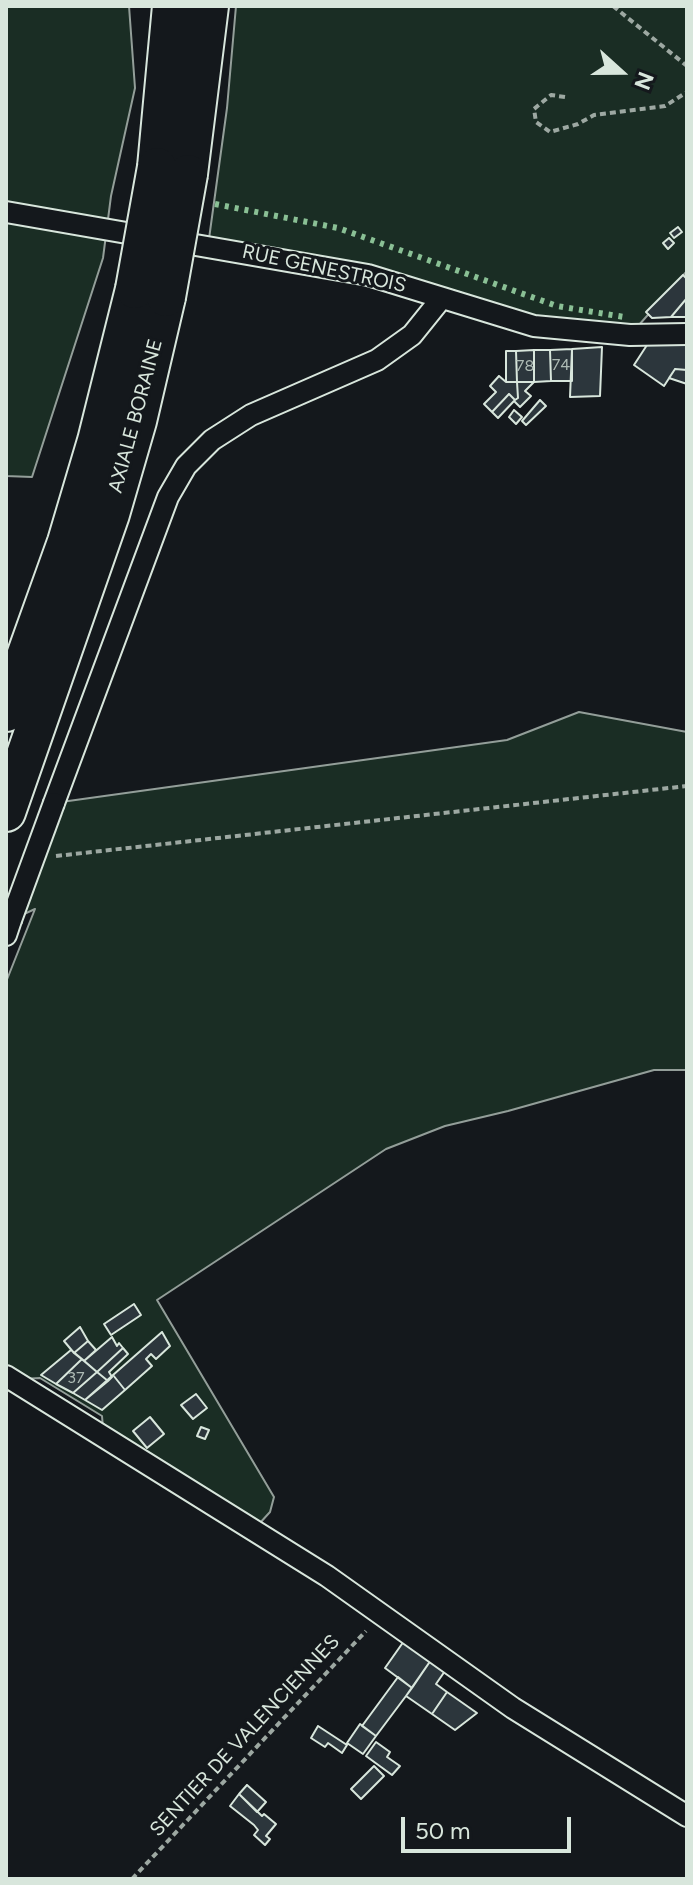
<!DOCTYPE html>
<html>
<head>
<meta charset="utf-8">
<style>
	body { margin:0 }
	#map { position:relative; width:693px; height:1885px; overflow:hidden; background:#14181c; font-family:Figtree,sans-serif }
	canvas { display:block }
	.frame { position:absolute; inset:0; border:8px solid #d8e6dc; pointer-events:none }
	.north { position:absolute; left:581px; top:32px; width:80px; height:80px; -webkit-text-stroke:6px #14181c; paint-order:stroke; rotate:111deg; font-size:22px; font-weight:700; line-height:32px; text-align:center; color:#d8e6dc }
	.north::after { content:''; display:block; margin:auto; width:28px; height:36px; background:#d8e6dc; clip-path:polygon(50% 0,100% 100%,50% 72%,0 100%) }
	.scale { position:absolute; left:401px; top:1817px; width:170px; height:36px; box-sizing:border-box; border:4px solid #d8e6dc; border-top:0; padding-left:10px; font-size:24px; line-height:28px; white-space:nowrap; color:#d8e6dc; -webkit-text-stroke:6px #14181c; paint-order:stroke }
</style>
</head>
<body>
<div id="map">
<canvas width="693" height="1885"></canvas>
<div class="frame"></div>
<div class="north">N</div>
<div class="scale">50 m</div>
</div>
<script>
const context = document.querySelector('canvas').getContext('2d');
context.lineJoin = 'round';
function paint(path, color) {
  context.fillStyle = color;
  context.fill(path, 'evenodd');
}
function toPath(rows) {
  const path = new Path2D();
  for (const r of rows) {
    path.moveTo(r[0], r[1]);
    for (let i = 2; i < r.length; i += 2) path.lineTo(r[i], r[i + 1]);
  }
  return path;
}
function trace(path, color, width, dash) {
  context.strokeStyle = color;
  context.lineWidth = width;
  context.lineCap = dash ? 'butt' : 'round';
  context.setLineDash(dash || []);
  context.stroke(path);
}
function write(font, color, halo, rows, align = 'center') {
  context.font = font + ' Figtree,sans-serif';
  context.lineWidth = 6;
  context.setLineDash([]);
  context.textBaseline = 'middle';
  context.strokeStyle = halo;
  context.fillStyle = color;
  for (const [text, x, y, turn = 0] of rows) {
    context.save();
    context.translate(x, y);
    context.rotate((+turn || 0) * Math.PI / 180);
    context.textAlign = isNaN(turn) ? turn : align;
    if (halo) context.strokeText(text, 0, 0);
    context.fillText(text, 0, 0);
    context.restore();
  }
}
const green = toPath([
	[6,6,129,6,135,88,111,196,103,258,32,477,6,476,6,6],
	[236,6,687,6,687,271,630,335,441,299,208,246,227,108,236,6],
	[579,712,687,732,687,1070,654,1070,508,1111,445,1126,386,1149,157,1300,274,1497,270,1512,259,1524,103,1428,102,1416,40,1378,22,1379,6,1368,6,982,35,909,11,920,54,803,507,740,579,712]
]);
const building = toPath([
	[678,227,682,232,674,238,670,233,678,227],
	[669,238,674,243,668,249,663,243,669,238],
	[683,275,687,279,687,298,671,317,652,318,646,312,683,275],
	[687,298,687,317,671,317,687,298],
	[687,344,687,370,675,369,664,386,634,365,647,345,687,344],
	[602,347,600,396,570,397,572,349,602,347],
	[572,349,572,381,551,381,550,350,572,349],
	[534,350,534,382,517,382,516,351,534,350],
	[534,350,550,350,551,381,534,382,534,350],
	[506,351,516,351,517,382,506,382,506,351],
	[675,369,687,370,687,384,669,378,675,369],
	[499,376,506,382,517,382,518,398,515,400,509,394,492,412,484,404,496,392,490,386,499,376],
	[517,382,534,382,525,391,531,396,520,407,514,401,498,418,492,412,509,394,515,400,518,398,517,382],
	[540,400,546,406,526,425,522,421,540,400],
	[514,410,522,417,516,424,509,417,514,410],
	[134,1304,141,1315,111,1335,104,1324,134,1304],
	[80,1327,88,1341,74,1353,64,1341,80,1327],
	[162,1332,170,1346,156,1359,151,1354,146,1359,152,1366,125,1390,113,1375,162,1332],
	[112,1337,117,1346,119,1343,123,1348,97,1372,84,1361,112,1337],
	[88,1341,96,1350,84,1361,74,1353,88,1341],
	[123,1348,128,1354,109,1372,112,1377,108,1381,97,1372,123,1348],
	[71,1350,82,1359,56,1384,41,1375,71,1350],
	[82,1359,97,1372,73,1393,56,1384,82,1359],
	[97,1372,108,1381,85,1400,73,1393,97,1372],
	[113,1375,125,1390,102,1410,85,1400,113,1375],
	[196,1394,207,1408,193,1419,181,1405,196,1394],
	[150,1417,164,1434,147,1448,133,1431,150,1417],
	[201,1427,209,1430,205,1439,197,1436,201,1427],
	[404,1641,431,1660,412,1688,385,1668,404,1641],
	[431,1660,445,1671,436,1684,447,1692,432,1714,406,1696,431,1660],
	[398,1677,412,1688,376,1736,362,1726,398,1677],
	[447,1692,477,1713,455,1730,432,1714,447,1692],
	[360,1724,376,1736,363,1754,347,1743,360,1724],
	[318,1726,347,1745,342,1753,328,1743,325,1747,311,1738,318,1726],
	[376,1742,390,1752,387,1757,400,1766,392,1775,366,1756,376,1742],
	[374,1766,384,1776,361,1799,351,1789,374,1766],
	[247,1785,266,1802,257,1812,239,1794,247,1785],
	[239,1794,262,1816,264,1814,276,1824,266,1836,270,1839,265,1845,254,1835,258,1830,254,1825,230,1806,239,1794]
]);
const path = toPath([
	[613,6,687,66],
	[565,97,551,95,534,109,536,122,550,132,578,124,594,115,665,106,687,92],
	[56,856,687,786],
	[132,1879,366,1631]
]);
const street = toPath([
	[6,212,368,275,534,326,630,335,687,334],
	[54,803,168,497,186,466,212,440,251,415,377,360,412,335,441,299],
	[6,935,11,920],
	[6,1376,327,1576,513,1708,687,1816]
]);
const highway = toPath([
	[157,167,172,6],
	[188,174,209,6],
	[6,712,67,542,97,441,135,289],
	[6,812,110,514,137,421,166,297]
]);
const streetBridge = toPath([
	[11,920,54,803]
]);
const highwayBridge = toPath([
	[135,289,157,167],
	[166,297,188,174]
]);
const hedge = toPath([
	[215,204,338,228,557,306,624,317]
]);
const numberNames = [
	["74",561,365],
	["78",525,366],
	["37",76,1378]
];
const streetNames = [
	["RUE GENESTROIS",324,269,12],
	["AXIALE BORAINE",136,416,-75],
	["SENTIER DE VALENCIENNES",245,1736,-47]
];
paint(green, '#1a2d24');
trace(green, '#939e99', 2);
paint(building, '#2c363c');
trace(building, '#d8e6dc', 2);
trace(street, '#d8e6dc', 24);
trace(highway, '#d8e6dc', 42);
trace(path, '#9da8a2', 4, [6, 4]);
trace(street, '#14181c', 20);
trace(highway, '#14181c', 38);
trace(streetBridge, '#d8e6dc', 24, []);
trace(highwayBridge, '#d8e6dc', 42, []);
trace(streetBridge, '#14181c', 20);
trace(highwayBridge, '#14181c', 38);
trace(hedge, '#8ac095', 6, [4, 6]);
write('16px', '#adbab4', null, numberNames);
write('20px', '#d8e6dc', '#14181c', streetNames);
</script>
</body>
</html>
